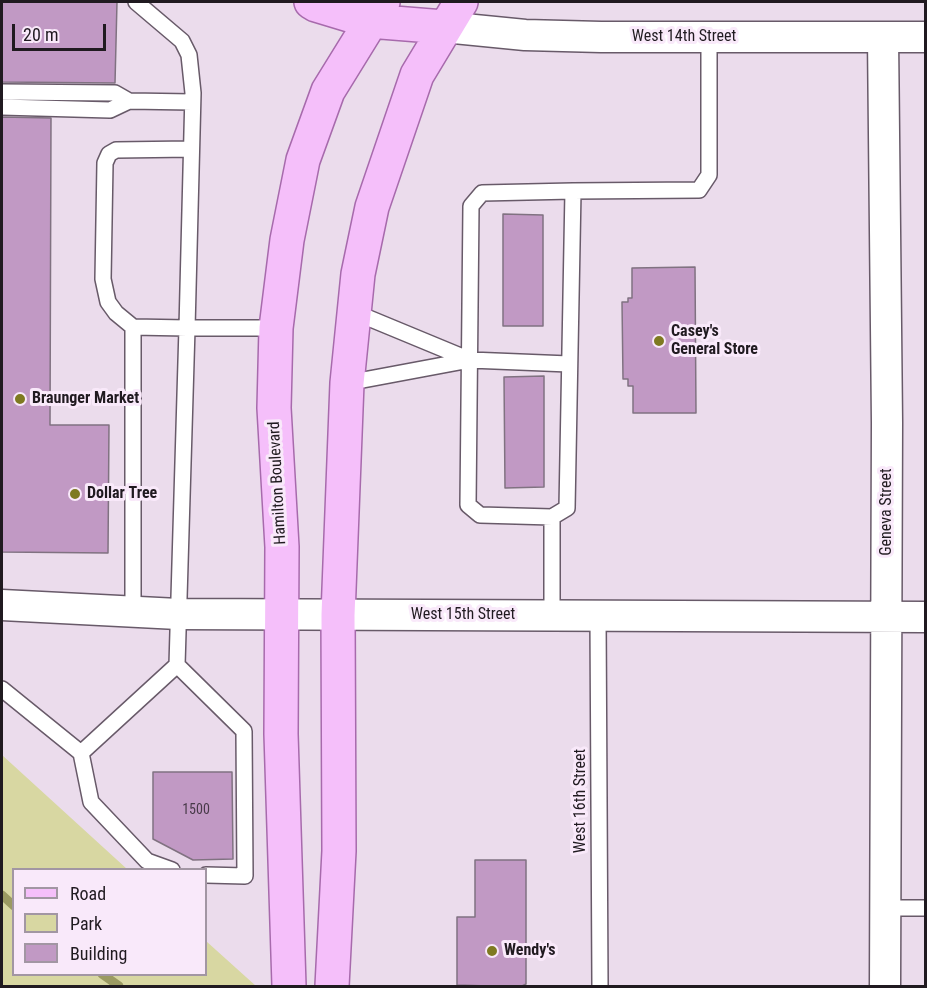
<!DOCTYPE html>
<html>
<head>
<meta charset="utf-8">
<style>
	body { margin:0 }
	#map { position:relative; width:927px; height:988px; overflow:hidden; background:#ebdcec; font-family:"Roboto Condensed",sans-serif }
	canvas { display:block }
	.frame { position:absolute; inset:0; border:3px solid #201a20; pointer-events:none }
	.legend { position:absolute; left:12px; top:868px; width:195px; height:108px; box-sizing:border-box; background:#f9e9fa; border:2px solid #a296a3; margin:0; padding:8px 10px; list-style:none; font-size:18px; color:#201a20 }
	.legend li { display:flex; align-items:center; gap:12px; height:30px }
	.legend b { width:30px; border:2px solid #a296a3 }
	.scale { position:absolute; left:12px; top:24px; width:94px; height:27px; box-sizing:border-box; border:3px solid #201a20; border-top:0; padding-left:8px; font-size:18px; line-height:21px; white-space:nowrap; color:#201a20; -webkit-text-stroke:4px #f9e9fa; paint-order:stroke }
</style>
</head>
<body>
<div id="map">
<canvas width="927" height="988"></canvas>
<div class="frame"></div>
<ul class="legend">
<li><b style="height:8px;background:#f5bffa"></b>Road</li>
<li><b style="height:16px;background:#d8d7a2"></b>Park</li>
<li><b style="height:16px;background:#c199c4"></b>Building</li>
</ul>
<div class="scale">20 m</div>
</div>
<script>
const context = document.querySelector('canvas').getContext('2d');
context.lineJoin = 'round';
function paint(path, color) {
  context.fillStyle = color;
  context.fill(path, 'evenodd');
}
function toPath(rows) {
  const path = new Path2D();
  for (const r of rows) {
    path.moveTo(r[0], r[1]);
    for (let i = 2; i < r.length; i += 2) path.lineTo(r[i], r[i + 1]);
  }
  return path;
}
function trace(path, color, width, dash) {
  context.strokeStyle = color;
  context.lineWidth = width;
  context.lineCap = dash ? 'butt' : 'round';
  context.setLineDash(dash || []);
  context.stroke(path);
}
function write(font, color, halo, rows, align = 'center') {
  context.font = font + ' "Roboto Condensed",sans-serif';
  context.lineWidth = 6;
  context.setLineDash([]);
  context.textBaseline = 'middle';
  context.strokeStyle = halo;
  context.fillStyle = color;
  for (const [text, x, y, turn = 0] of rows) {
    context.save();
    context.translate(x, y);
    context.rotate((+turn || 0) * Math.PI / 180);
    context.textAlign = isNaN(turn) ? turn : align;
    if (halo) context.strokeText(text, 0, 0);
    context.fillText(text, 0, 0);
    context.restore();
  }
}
const green = toPath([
	[2,755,127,869,14,870,14,974,206,974,206,941,256,986,2,986]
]);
const stream = toPath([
	[2,895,14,906],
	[102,974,119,986]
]);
const building = toPath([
	[2,2,117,2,115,83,2,82,2,2],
	[2,117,51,118,50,425,109,425,108,553,2,552,2,117],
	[503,214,543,215,543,326,503,326,503,214],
	[695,267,696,413,633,413,633,386,628,386,628,379,623,379,622,302,628,302,628,298,632,298,632,268,695,267],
	[544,376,544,487,505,488,504,377,544,376],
	[153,772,232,772,233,859,193,860,153,839,153,772],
	[475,860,526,860,526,984,520,987,457,985,457,917,475,917,475,860]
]);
const service = toPath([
	[2,92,115,93,129,101],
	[2,107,110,110,129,101,192,102],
	[573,191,567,508,552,517,480,515,468,505,471,206,482,193,573,191],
	[573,191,699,190,709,175,709,38],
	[354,312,470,360],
	[133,327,187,328,193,93,189,55,182,41,136,2],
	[347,383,470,360,569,364],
	[552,517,552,615],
	[133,612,133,327,116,313,108,302,103,279,105,163,109,154,116,150,191,149],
	[598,616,600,986],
	[177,665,244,731,245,876,206,875],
	[2,689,81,753,177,665,187,328,276,328],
	[81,753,91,802,147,861,172,870],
	[884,908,926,908]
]);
const minor = toPath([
	[444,27,525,35,601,37,926,37],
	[883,37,887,423,885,986],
	[2,605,178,614,926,617]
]);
const primary = toPath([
	[311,2,316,5,369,21,444,27],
	[289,986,281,734,282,547,274,408,276,328,287,240,303,160,328,91,383,2],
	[332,986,339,851,338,615,347,383,358,274,372,207,417,75,461,2]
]);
const markers = [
	[659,341,6,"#7e7a21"],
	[20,399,6,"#7e7a21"],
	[75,494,6,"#7e7a21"],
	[492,951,6,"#7e7a21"]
];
const numberNames = [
	["1500",196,810]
];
const streetNames = [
	["West 14th Street",684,37],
	["Hamilton Boulevard",278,483,-93],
	["Geneva Street",887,512,-90],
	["West 15th Street",463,615],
	["West 16th Street",581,801,-90]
];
const poiNames = [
	["Casey's",671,332],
	["General Store",671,350],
	["Braunger Market",32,399],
	["Dollar Tree",87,494],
	["Wendy's",504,951]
];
paint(green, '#d8d7a2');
trace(stream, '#9b9a62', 9);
paint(building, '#c199c4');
trace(building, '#807281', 1.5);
trace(service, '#685a69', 18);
trace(minor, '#685a69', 33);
trace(primary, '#a76aac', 36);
trace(service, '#fff', 15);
trace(minor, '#fff', 30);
trace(primary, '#f5bffa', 33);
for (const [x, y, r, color] of markers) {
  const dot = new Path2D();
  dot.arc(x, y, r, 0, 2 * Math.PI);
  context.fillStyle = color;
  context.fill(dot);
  trace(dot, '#f9e9fa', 2);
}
write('14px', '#483a49', null, numberNames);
write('16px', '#201a20', '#f9e9fa', streetNames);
write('bold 16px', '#201a20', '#f9e9fa', poiNames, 'left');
</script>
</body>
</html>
